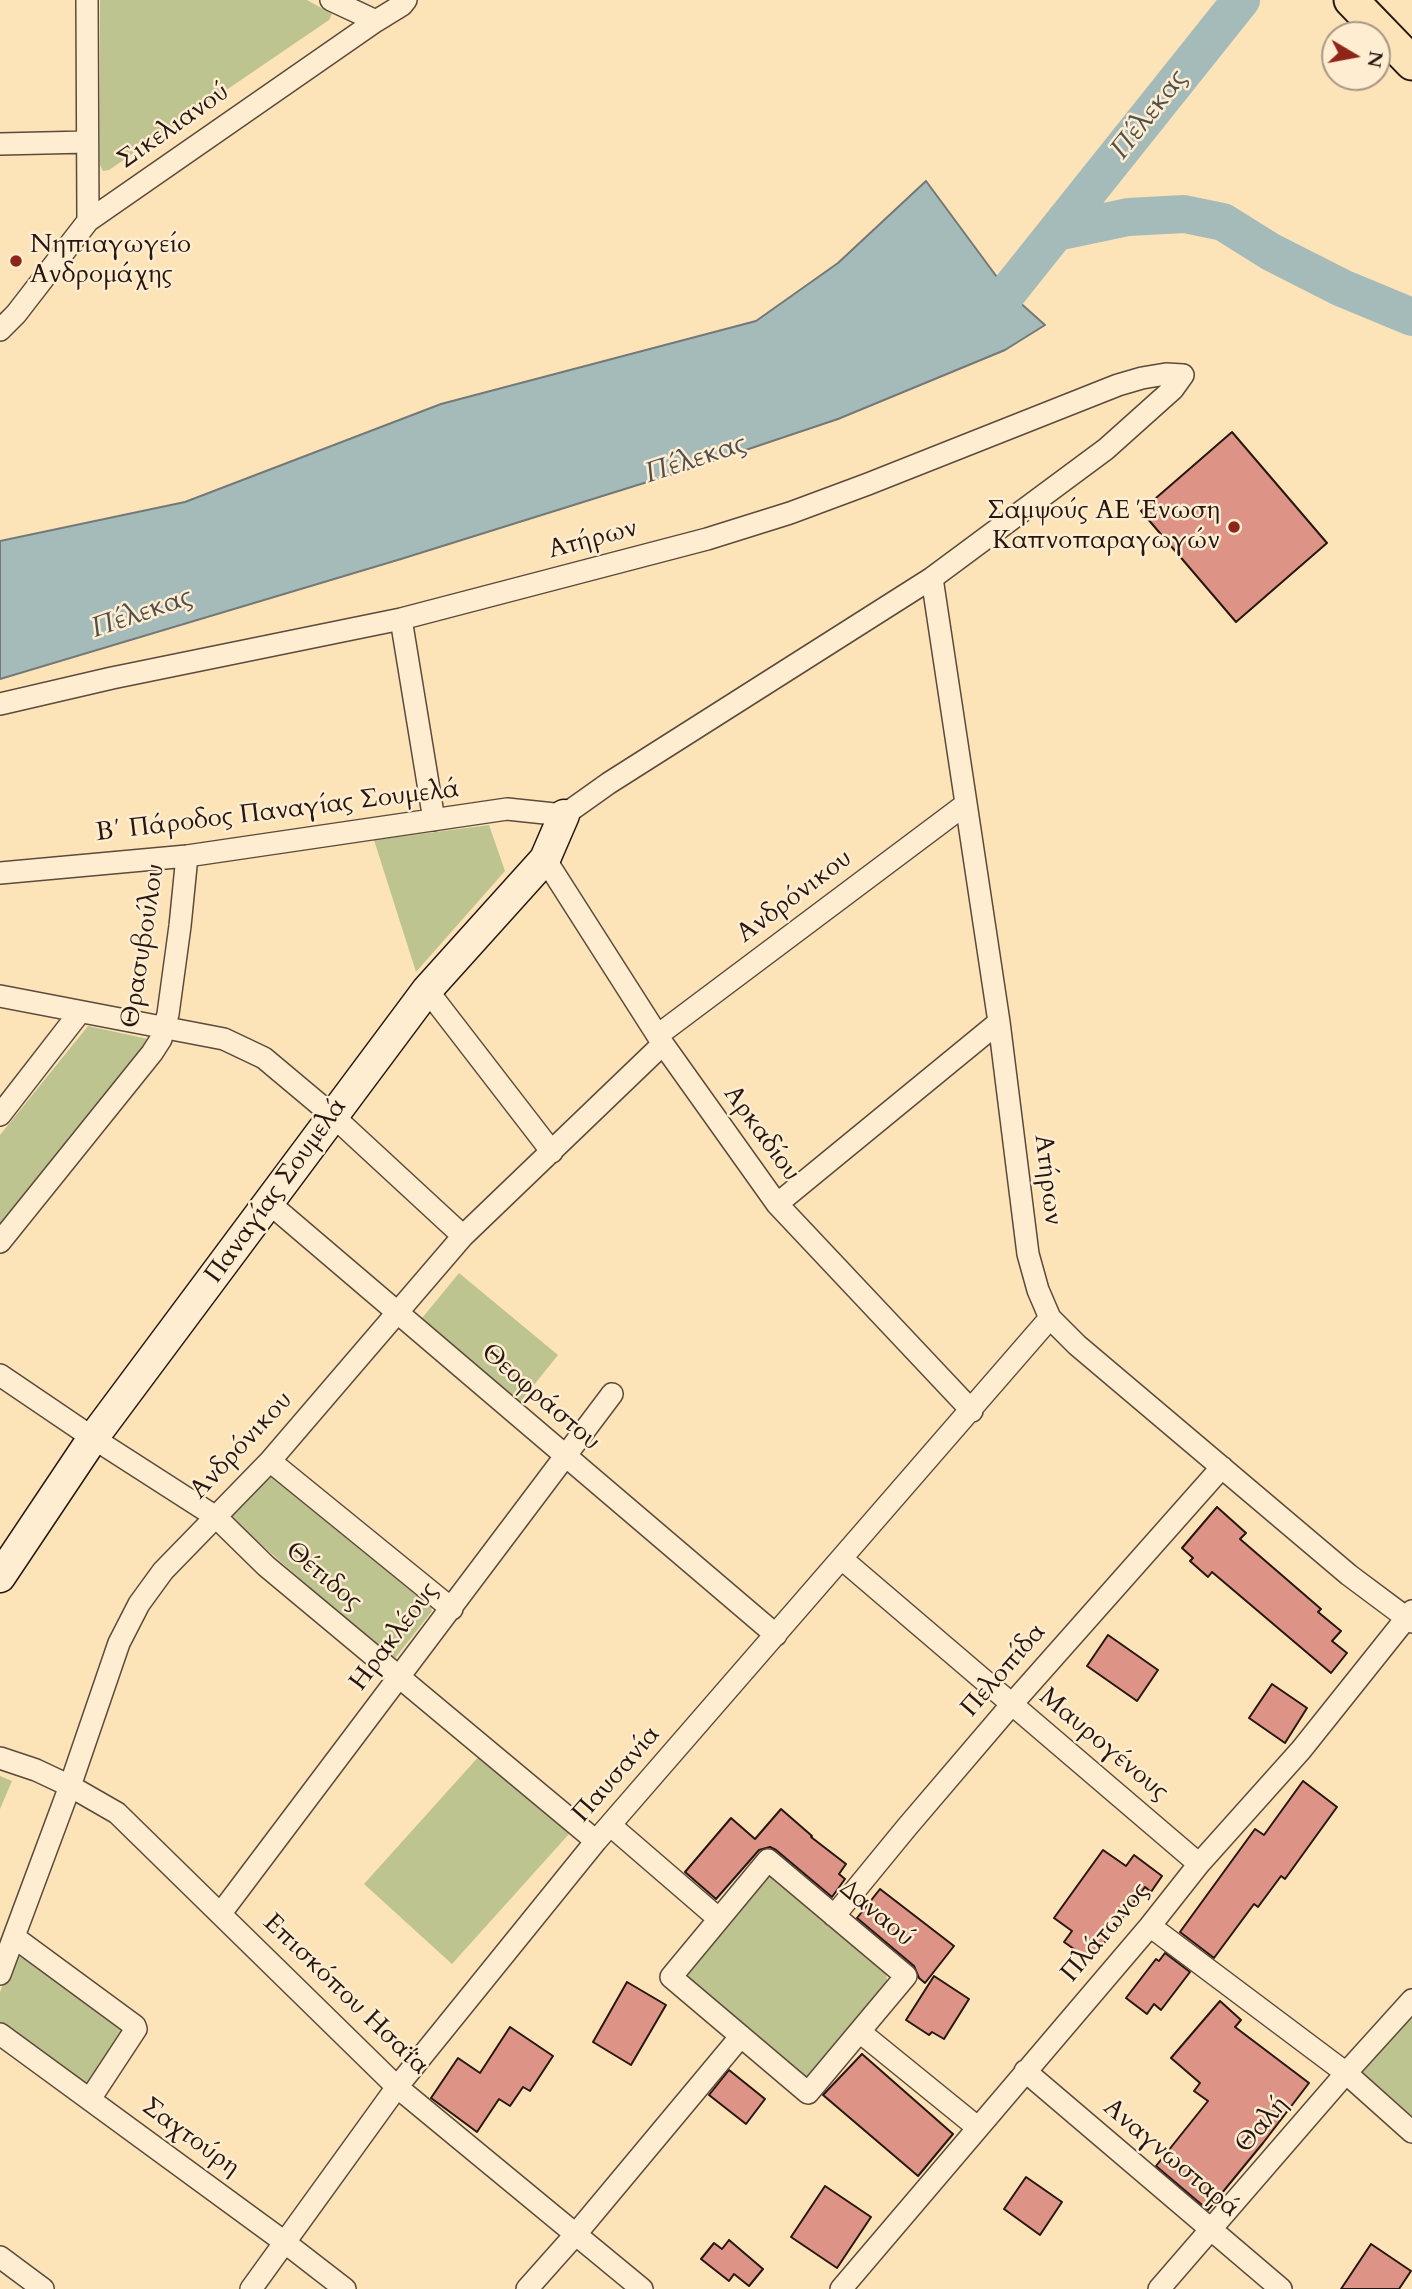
<!DOCTYPE html>
<html>
<head>
<meta charset="utf-8">
<style>
	body { margin:0 }
	#map { position:relative; width:1412px; height:2289px; overflow:hidden; background:#fde3b8; font-family:Cardo,serif }
	canvas { display:block }
	.north { position:absolute; left:1321px; top:21px; width:70px; height:70px; box-sizing:border-box; background:#feedd1; border:2px solid #a89785; border-radius:50%; rotate:100deg; font-size:19px; font-weight:700; line-height:28px; text-align:center; color:#261712 }
	.north::after { content:''; display:block; margin:auto; width:24px; height:32px; background:#8f2418; clip-path:polygon(50% 0,100% 100%,50% 72%,0 100%) }
</style>
</head>
<body>
<div id="map">
<canvas width="1412" height="2289"></canvas>
<div class="north">N</div>
</div>
<script>
const context = document.querySelector('canvas').getContext('2d');
context.lineJoin = 'round';
function paint(path, color) {
  context.fillStyle = color;
  context.fill(path, 'evenodd');
}
function toPath(rows) {
  const path = new Path2D();
  for (const r of rows) {
    path.moveTo(r[0], r[1]);
    for (let i = 2; i < r.length; i += 2) path.lineTo(r[i], r[i + 1]);
  }
  return path;
}
function trace(path, color, width, dash) {
  context.strokeStyle = color;
  context.lineWidth = width;
  context.lineCap = dash ? 'butt' : 'round';
  context.setLineDash(dash || []);
  context.stroke(path);
}
function write(font, color, halo, rows, align = 'center') {
  context.font = font + ' Cardo,serif';
  context.lineWidth = 5;
  context.setLineDash([]);
  context.textBaseline = 'middle';
  context.strokeStyle = halo;
  context.fillStyle = color;
  for (const [text, x, y, turn = 0] of rows) {
    context.save();
    context.translate(x, y);
    context.rotate((+turn || 0) * Math.PI / 180);
    context.textAlign = isNaN(turn) ? turn : align;
    if (halo) context.strokeText(text, 0, 0);
    context.fillText(text, 0, 0);
    context.restore();
  }
}
const green = toPath([
	[100,0,307,0,332,14,329,20,109,170,103,171,100,165],
	[489,825,505,871,416,972,374,840],
	[88,1026,153,1040,0,1230,0,1135],
	[459,1273,558,1355,517,1406,418,1323],
	[263,1473,272,1473,431,1605,432,1611,396,1657,391,1659,230,1517],
	[481,1754,569,1834,452,1964,364,1884],
	[0,1776,12,1781,0,1809],
	[767,1873,777,1875,886,1974,888,1985,813,2076,801,2078,685,1980,685,1971],
	[16,1950,122,2031,85,2090,0,2030,0,1992],
	[1409,2014,1412,2016,1412,2121,1356,2072]
]);
const water = toPath([
	[926,181,1008,292,1045,325,1005,350,838,419,692,468,401,559,0,679,0,541,185,502,441,404,756,321,838,263,926,181]
]);
const river = toPath([
	[1057,232,1128,217,1184,214,1223,222,1271,252,1342,288,1412,317],
	[975,330,988,321,1008,292,1241,0]
]);
const building = toPath([
	[1232,432,1327,543,1236,622,1141,511,1232,432],
	[1217,1507,1246,1533,1240,1539,1321,1609,1318,1612,1341,1631,1332,1641,1347,1653,1331,1673,1212,1572,1208,1577,1190,1561,1193,1558,1182,1548,1217,1507],
	[1108,1635,1158,1670,1137,1701,1087,1666,1108,1635],
	[1272,1684,1307,1708,1285,1743,1249,1718,1272,1684],
	[1303,1781,1337,1807,1285,1879,1281,1876,1258,1907,1254,1904,1214,1958,1180,1932,1255,1829,1264,1835,1303,1781],
	[781,1809,812,1836,811,1837,846,1864,839,1874,845,1879,832,1897,776,1850,770,1847,759,1850,716,1899,685,1872,731,1818,755,1839,781,1809],
	[1103,1850,1126,1866,1134,1855,1162,1876,1151,1892,1145,1887,1091,1961,1064,1942,1072,1931,1054,1918,1103,1850],
	[880,1889,954,1946,925,1983,919,1978,914,1966,857,1918,880,1889],
	[1165,1953,1190,1972,1161,2010,1154,2004,1147,2014,1126,1998,1156,1959,1159,1961,1165,1953],
	[934,1976,969,1999,944,2039,932,2032,929,2035,906,2020,934,1976],
	[627,1982,666,2005,631,2065,593,2042,627,1982],
	[1220,2001,1241,2020,1235,2027,1309,2083,1263,2143,1208,2210,1156,2166,1208,2101,1194,2091,1200,2083,1171,2058,1220,2001],
	[510,2027,553,2056,530,2091,523,2087,510,2106,499,2099,477,2132,431,2098,458,2058,480,2073,510,2027],
	[862,2054,953,2134,918,2176,823,2095,862,2054],
	[729,2070,765,2099,746,2124,709,2095,729,2070],
	[1026,2177,1062,2202,1040,2235,1004,2209,1026,2177],
	[825,2186,871,2217,837,2268,791,2237,825,2186],
	[729,2240,763,2269,749,2286,734,2274,729,2281,701,2259,714,2243,722,2249,729,2240],
	[1371,2244,1411,2271,1399,2289,1341,2289,1371,2244]
]);
const street = toPath([
	[87,0,88,221],
	[331,0,376,21],
	[0,144,87,142],
	[0,330,16,314,88,221,376,21,402,5,406,0],
	[932,578,999,1022,1028,1254,1038,1290,1050,1318,1077,1345,1349,1575,1412,1622],
	[401,619,434,820],
	[0,704,112,678,401,619,707,539,790,513,868,484,1118,385,1142,378,1166,374,1183,375],
	[545,859,663,1044,777,1204,972,1411],
	[0,873,187,856,507,809,564,815,609,783,932,578,1106,449,1173,389,1183,375],
	[427,990,552,1152],
	[0,996,224,1039,264,1058,332,1115,463,1236],
	[658,1035,966,804],
	[0,1115,80,1012],
	[269,1203,776,1635],
	[777,1204,999,1022],
	[0,1242,152,1053,161,1039,168,1014,180,926,187,856],
	[0,1375,93,1438,216,1517,266,1566,596,1841],
	[270,1461,452,1609],
	[842,1559,1199,1864],
	[0,1758,36,1770,70,1786,117,1813,397,2087,642,2289],
	[610,1825,719,1919],
	[768,1860,906,1976,808,2093,671,1977,768,1860],
	[221,1913,612,1394],
	[834,1916,907,1827,1012,1704,1222,1467],
	[1150,1926,1346,2073,1412,2132],
	[14,1937,135,2026,136,2029,90,2099],
	[0,1974,70,1786,119,1643,139,1604,163,1571,270,1461,463,1236,663,1044],
	[860,2032,977,2127],
	[0,2034,283,2241,345,2289],
	[1025,2071,1281,2289],
	[0,2257,43,2289],
	[251,2289,397,2087,596,1841,1050,1318],
	[527,2289,575,2235,741,2036],
	[841,2289,1150,1926,1199,1864,1301,1750,1412,1611],
	[1159,2289,1346,2073,1412,2000]
]);
const secondary = toPath([
	[0,1577,93,1438,427,990,545,859,564,815]
]);
const primary = toPath([
	[1351,0,1412,63]
]);
const markers = [
	[16,261,7,"#8f2418"],
	[1234,527,7,"#8f2418"]
];
const streetNames = [
	["Σικελιανού",174,127,-35],
	["Ατήρων",593,540,-15],
	["Β΄ Πάροδος Παναγίας Σουμελά",278,812,-7],
	["Ανδρόνικου",795,897,-37],
	["Θρασυβούλου",144,946,-81],
	["Αρκαδίου",761,1134,54],
	["Ατήρων",1047,1180,83],
	["Παναγίας Σουμελά",277,1191,-54],
	["Θεοφράστου",540,1398,41],
	["Ανδρόνικου",242,1446,-47],
	["Θέτιδος",323,1577,40],
	["Ηρακλέους",395,1637,-53],
	["Πελοπίδα",1004,1671,-49],
	["Μαυρογένους",1103,1745,40],
	["Παυσανία",617,1775,-49],
	["Δαναού",876,1914,40],
	["Πλάτωνος",1106,1933,-50],
	["Επισκόπου Ησαΐα",345,1995,44],
	["Θαλή",1263,2125,-49],
	["Σαχτούρη",190,2138,36],
	["Αναγνωσταρά",1171,2159,40]
];
const poiNames = [
	["Νηπιαγωγείο",30,246],
	["Ανδρομάχης",30,276],
	["Σαμψούς ΑΕ Ένωση",1220,512,"right"],
	["Καπνοπαραγωγών",1220,542,"right"]
];
const waterNames = [
	["Πέλεκας",1150,115,-52],
	["Πέλεκας",696,460,-18],
	["Πέλεκας",142,614,-19]
];
paint(green, '#bec490');
paint(water, '#a5bbba');
trace(water, '#727977', 2);
trace(river, '#a5bbba', 38);
paint(building, '#dd9386');
trace(building, '#261712', 2);
trace(street, '#5c4a3c', 24);
trace(secondary, '#261712', 33);
trace(primary, '#261712', 37);
trace(street, '#feedd1', 21);
trace(secondary, '#feedd1', 30);
trace(primary, '#fde3b8', 33);
for (const [x, y, r, color] of markers) {
  const dot = new Path2D();
  dot.arc(x, y, r, 0, 2 * Math.PI);
  context.fillStyle = color;
  context.fill(dot);
  trace(dot, '#feedd1', 2.5);
}
write('26px', '#261712', '#feedd1', streetNames);
write('26px', '#261712', '#feedd1', poiNames, 'left');
write('italic 28px', '#52504d', '#feedd1', waterNames);
</script>
</body>
</html>
